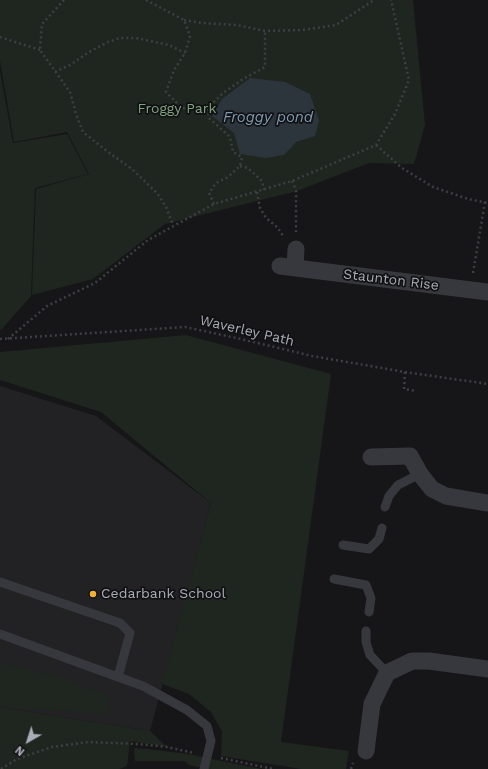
<!DOCTYPE html>
<html>
<head>
<meta charset="utf-8">
<style>
	body { margin:0 }
	#map { position:relative; width:488px; height:769px; overflow:hidden; background:#161618; font-family:"Work Sans",sans-serif }
	canvas { display:block }
	.north { position:absolute; left:8px; top:721px; width:40px; height:40px; -webkit-text-stroke:3px #111113; paint-order:stroke; rotate:219deg; font-size:11px; font-weight:700; line-height:16px; text-align:center; color:#a8adb8 }
	.north::after { content:''; display:block; margin:auto; width:14px; height:18px; background:#a8adb8; clip-path:polygon(50% 0,100% 100%,50% 72%,0 100%) }
</style>
</head>
<body>
<div id="map">
<canvas width="488" height="769"></canvas>
<div class="north">N</div>
</div>
<script>
const context = document.querySelector('canvas').getContext('2d');
context.lineJoin = 'round';
function paint(path, color) {
  context.fillStyle = color;
  context.fill(path, 'evenodd');
}
function toPath(rows) {
  const path = new Path2D();
  for (const r of rows) {
    path.moveTo(r[0], r[1]);
    for (let i = 2; i < r.length; i += 2) path.lineTo(r[i], r[i + 1]);
  }
  return path;
}
function trace(path, color, width, dash) {
  context.strokeStyle = color;
  context.lineWidth = width;
  context.lineCap = dash ? 'butt' : 'round';
  context.setLineDash(dash || []);
  context.stroke(path);
}
function write(font, color, halo, rows, align = 'center') {
  context.font = font + ' "Work Sans",sans-serif';
  context.lineWidth = 3.5;
  context.setLineDash([]);
  context.textBaseline = 'middle';
  context.strokeStyle = halo;
  context.fillStyle = color;
  for (const [text, x, y, turn = 0] of rows) {
    context.save();
    context.translate(x, y);
    context.rotate((+turn || 0) * Math.PI / 180);
    context.textAlign = isNaN(turn) ? turn : align;
    if (halo) context.strokeText(text, 0, 0);
    context.fillText(text, 0, 0);
    context.restore();
  }
}
const built = toPath([
	[0,386,96,416,211,503,150,731,0,707]
]);
const green = toPath([
	[0,0,413,0,425,125,414,164,369,163,297,191,165,224,93,279,32,295,36,189,89,174,67,132,14,142,0,61],
	[0,71,13,143,67,134,88,174,35,188,31,296,1,330,0,330],
	[186,335,331,374,281,742,349,751,346,769,301,769,221,756,222,731,211,712,189,694,162,684,211,503,101,412,0,380,0,352],
	[0,662,53,675,104,694,111,707,103,714,57,710,19,709,0,705],
	[0,707,150,731,167,747,130,741,127,766,119,769,0,769],
	[134,748,148,749,188,754,261,769,208,769,189,765,184,761,135,761]
]);
const water = toPath([
	[250,78,285,82,310,94,319,121,315,136,296,142,284,155,266,158,240,154,234,133,212,116,222,99]
]);
const path = toPath([
	[64,0,42,24,40,50,70,92,76,114,83,132,108,152,132,169,157,193,166,207,173,225],
	[146,0,184,20,190,36,185,53,174,70,166,92,182,108,208,108],
	[184,20,202,23,237,25,265,31,303,30,336,25,374,0],
	[0,37,40,50],
	[55,72,70,65,89,52,108,42,120,38,136,38,169,45,185,53],
	[376,145,402,168,433,187,468,199,488,203],
	[240,166,248,168,262,181,264,190],
	[292,181,296,190,296,232],
	[257,192,260,208,266,218,278,228,283,236],
	[214,204,209,193,216,183,228,177,240,166,242,157,233,152,230,137,209,118,208,108,223,93,243,79,265,67,265,31],
	[473,273,485,202],
	[0,339,185,327,241,339,312,356,405,372,488,384],
	[8,339,47,306,95,283,148,240,214,204,292,181,376,145,395,114,409,80,391,0],
	[405,372,404,389,416,391],
	[221,758,273,769],
	[1,769,17,759,52,747,88,742,138,744,167,747,194,753],
	[351,769,353,763]
]);
const lane = toPath([
	[385,507,389,496,398,485,420,474],
	[343,545,369,549,379,539,382,528],
	[334,579,366,585,371,598,369,612],
	[0,582,120,623,130,633,118,677],
	[366,631,366,642,370,655,387,673],
	[0,634,118,677,143,686,187,710,207,726,211,741,204,769]
]);
const street = toPath([
	[280,266,488,292],
	[295,268,296,249],
	[371,457,410,456,420,474,432,489,446,496,488,503],
	[366,751,372,704,387,673,412,661,429,661,488,669]
]);
const markers = [
	[93,594,4,"#f2b134"]
];
const parkNames = [
	["Froggy Park",177,109]
];
const streetNames = [
	["Staunton Rise",391,280,7],
	["Waverley Path",247,331,13]
];
const poiNames = [
	["Cedarbank School",101,594]
];
const waterNames = [
	["Froggy pond",268,118]
];
paint(built, '#222225');
paint(green, '#1e261f');
paint(water, '#2c353c');
trace(path, '#3d3f44', 2.5, [2, 3]);
trace(lane, '#37383d', 9);
trace(street, '#37383d', 17);
for (const [x, y, r, color] of markers) {
  const dot = new Path2D();
  dot.arc(x, y, r, 0, 2 * Math.PI);
  context.fillStyle = color;
  context.fill(dot);
  trace(dot, '#111113', 1.5);
}
write('14px', '#7fa381', '#111113', parkNames);
write('14px', '#a8adb8', '#111113', streetNames);
write('14px', '#a8adb8', '#111113', poiNames, 'left');
write('italic 15px', '#7f9bb3', '#111113', waterNames);
</script>
</body>
</html>
